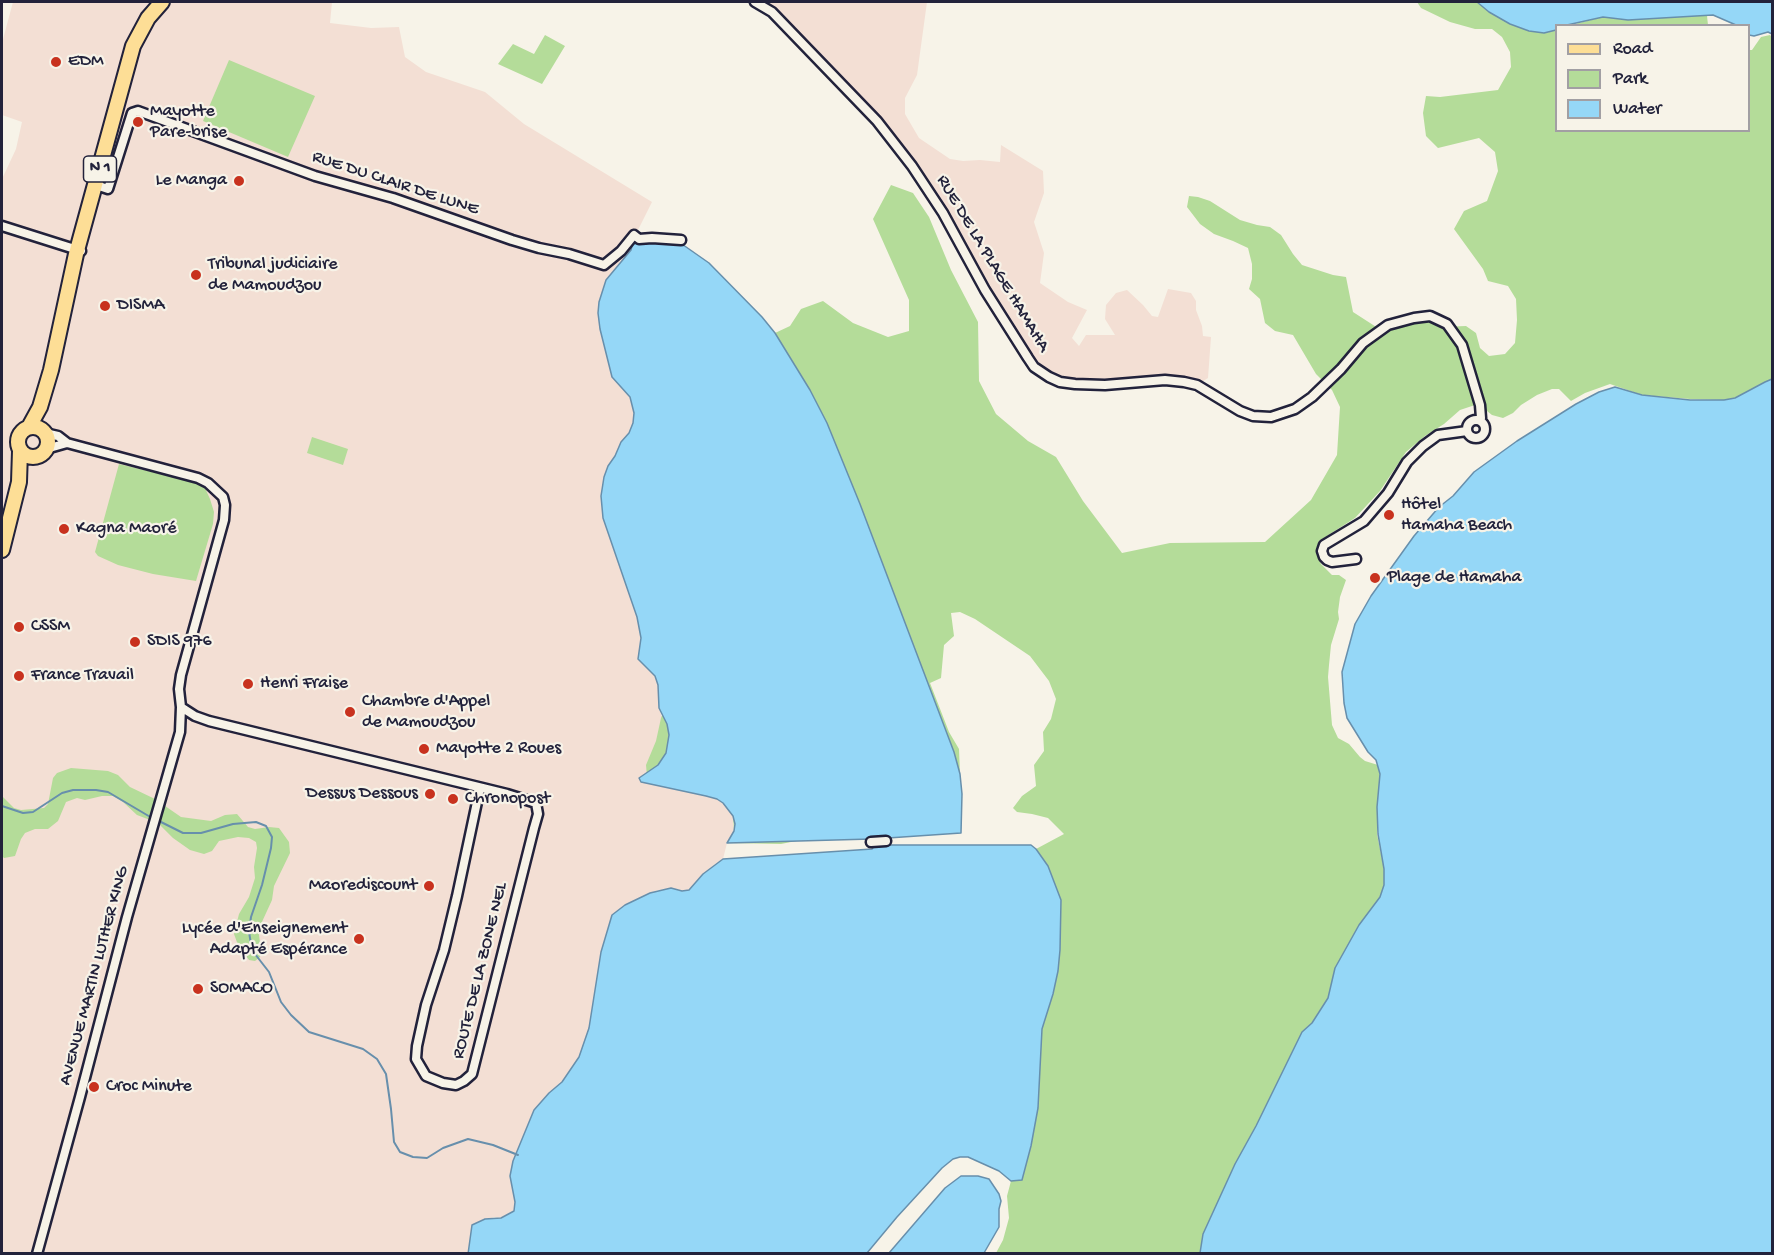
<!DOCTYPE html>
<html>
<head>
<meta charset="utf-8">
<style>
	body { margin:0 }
	#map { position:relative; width:1774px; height:1255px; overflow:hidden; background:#f7f3e8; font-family:"Gochi Hand",sans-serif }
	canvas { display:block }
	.frame { position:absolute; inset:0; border:3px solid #22223b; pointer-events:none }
	.legend { position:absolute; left:1555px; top:24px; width:195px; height:108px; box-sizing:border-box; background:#f7f3e8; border:2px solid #a29fa3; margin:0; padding:8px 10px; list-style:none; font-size:18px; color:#22223b }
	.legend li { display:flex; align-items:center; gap:12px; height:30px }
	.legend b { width:30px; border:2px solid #a29fa3 }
</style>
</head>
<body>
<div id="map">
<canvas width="1774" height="1255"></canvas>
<div class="frame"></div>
<ul class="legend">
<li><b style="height:8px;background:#fdde96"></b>Road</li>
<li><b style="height:16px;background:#b4dc99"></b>Park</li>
<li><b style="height:16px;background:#95d7f7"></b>Water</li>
</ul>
</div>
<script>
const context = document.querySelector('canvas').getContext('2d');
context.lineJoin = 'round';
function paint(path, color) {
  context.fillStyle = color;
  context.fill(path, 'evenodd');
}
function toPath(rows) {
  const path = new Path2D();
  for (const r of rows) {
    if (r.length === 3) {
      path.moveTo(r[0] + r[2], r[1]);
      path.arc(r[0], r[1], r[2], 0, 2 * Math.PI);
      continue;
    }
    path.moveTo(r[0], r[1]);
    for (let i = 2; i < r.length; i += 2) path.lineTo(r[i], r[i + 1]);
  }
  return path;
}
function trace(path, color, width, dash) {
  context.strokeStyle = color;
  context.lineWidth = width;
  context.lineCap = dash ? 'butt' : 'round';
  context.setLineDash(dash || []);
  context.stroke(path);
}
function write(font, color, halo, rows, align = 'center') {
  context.font = font + ' "Gochi Hand",sans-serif';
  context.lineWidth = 4.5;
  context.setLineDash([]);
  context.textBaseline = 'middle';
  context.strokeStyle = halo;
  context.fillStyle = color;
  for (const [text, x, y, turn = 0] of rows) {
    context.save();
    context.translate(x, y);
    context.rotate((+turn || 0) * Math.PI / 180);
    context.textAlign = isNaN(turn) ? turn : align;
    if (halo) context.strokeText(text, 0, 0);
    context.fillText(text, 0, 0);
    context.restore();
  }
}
const built = toPath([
	[13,2,332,2,330,23,371,28,399,27,405,57,426,72,485,92,524,124,652,202,633,240,631,250,606,280,599,302,600,329,612,377,630,397,634,413,633,423,629,433,621,443,615,456,608,466,604,477,603,518,637,617,641,638,638,659,655,676,659,685,659,708,662,717,658,765,639,778,717,799,728,808,733,816,734,831,727,843,723,859,715,864,696,881,689,890,682,891,677,889,658,890,650,893,625,905,612,915,601,952,589,1028,579,1057,562,1082,549,1093,534,1110,513,1161,510,1176,515,1202,514,1211,501,1218,494,1217,472,1225,468,1253,2,1253,2,179,16,149,22,122,2,115,2,43],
	[755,2,927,2,917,75,905,98,905,114,919,138,950,159,963,161,980,160,1000,162,1001,145,1043,171,1044,193,1034,222,1044,253,1040,283,1068,302,1087,310,1072,338,1079,346,1086,335,1115,335,1105,319,1106,305,1116,293,1127,290,1143,305,1152,316,1158,317,1168,289,1191,293,1196,301,1196,310,1202,326,1203,336,1211,337,1208,378,1197,385,1184,382,1075,384,1034,367,943,213,877,121,772,12]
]);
const green = toPath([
	[1417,2,1477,2,1489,12,1538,31,1546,33,1556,30,1556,130,1748,130,1749,50,1752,50,1761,37,1770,35,1772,37,1772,379,1765,382,1735,398,1724,400,1690,399,1642,395,1610,384,1585,393,1571,401,1559,389,1552,389,1537,395,1521,405,1513,413,1503,418,1492,415,1478,404,1460,410,1444,424,1425,436,1406,452,1380,491,1355,518,1319,541,1316,550,1321,564,1332,575,1339,575,1346,580,1340,597,1338,612,1339,619,1331,645,1329,665,1328,677,1332,725,1338,738,1349,744,1360,757,1365,761,1378,765,1381,774,1377,834,1384,869,1384,885,1380,897,1359,925,1335,968,1328,998,1312,1023,1302,1032,1256,1126,1235,1164,1203,1234,1200,1253,996,1253,1003,1240,1009,1218,1007,1196,1011,1181,999,1171,968,1157,960,1157,953,1159,942,1168,897,1217,867,1253,1058,970,1061,910,1048,866,1036,849,1064,834,1048,818,1032,814,1017,812,1013,808,1022,796,1036,786,1034,765,1044,751,1043,732,1051,719,1056,699,1049,681,1030,656,975,619,960,612,951,613,954,636,944,645,941,678,930,683,949,732,959,749,960,775,958,829,811,838,781,844,727,843,734,831,733,816,728,808,732,803,647,776,646,765,656,741,661,718,663,713,668,686,648,656,638,659,641,638,637,617,603,518,601,496,604,477,608,466,615,456,621,442,629,433,633,423,634,413,630,397,612,377,600,329,599,302,606,280,631,250,633,241,827,423,810,390,775,333,790,326,801,309,823,301,853,323,888,337,909,331,909,300,873,219,891,185,913,193,929,217,951,270,978,322,979,381,996,414,1028,441,1056,457,1083,501,1122,553,1170,543,1265,542,1311,500,1337,455,1340,407,1332,390,1316,374,1293,335,1275,331,1265,323,1260,299,1249,289,1252,279,1252,264,1248,248,1233,241,1214,234,1200,224,1187,207,1189,196,1198,197,1210,201,1240,220,1257,225,1270,227,1281,235,1293,254,1302,265,1333,275,1346,277,1353,312,1384,332,1422,321,1436,323,1442,327,1466,326,1476,333,1480,348,1489,356,1505,354,1515,343,1517,320,1516,299,1508,286,1488,281,1483,269,1454,229,1464,211,1487,201,1498,171,1495,152,1479,138,1438,148,1426,136,1423,113,1426,96,1440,97,1498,90,1511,67,1510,52,1502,37,1492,29,1475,29,1450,22,1421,8],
	[1690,16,1707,16,1708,25,1567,26,1603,17,1628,20],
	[545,35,565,46,542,84,498,64,513,44,534,54],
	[229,60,315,96,288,157,203,121],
	[312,437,348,449,343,465,307,453],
	[119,464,197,483,205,488,210,499,214,512,213,524,196,581,153,574,118,565,98,556,95,552],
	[71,768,108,771,118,775,130,787,155,799,181,817,211,821,225,815,237,814,248,827,255,829,269,827,279,828,289,842,290,853,274,886,272,900,261,924,259,935,261,950,260,957,255,961,249,960,238,945,234,934,239,914,249,897,255,878,254,867,257,848,256,842,249,838,238,837,219,841,212,851,204,854,190,850,173,838,158,823,137,815,123,802,113,796,102,796,85,800,77,798,66,802,58,821,48,829,35,829,25,833,21,839,15,856,4,858,2,856,2,796,14,808,21,810,44,808,48,804,53,778,57,773]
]);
const water = toPath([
	[1477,2,1772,2,1772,34,1768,32,1754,36,1749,35,1748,26,1736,25,1713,15,1628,20,1603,17,1567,25,1556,26,1556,30,1544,33,1529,31,1510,24,1489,12,1477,2],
	[633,241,679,242,709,263,762,317,775,333,810,390,827,423,860,504,954,752,960,774,962,794,961,833,888,838,882,845,1031,845,1036,849,1048,866,1061,900,1060,950,1058,971,1053,994,1042,1029,1038,1108,1031,1146,1022,1180,1011,1181,999,1171,968,1157,960,1157,953,1159,942,1168,897,1217,867,1253,468,1254,472,1225,485,1219,501,1218,514,1211,515,1202,510,1176,513,1161,534,1110,549,1093,562,1082,579,1057,589,1028,601,952,612,915,625,905,650,893,671,888,682,891,689,890,703,874,723,859,872,849,875,845,871,839,727,843,734,831,735,824,733,816,723,803,717,799,706,796,641,782,639,778,658,765,666,753,669,735,667,724,659,708,658,685,655,676,638,659,641,638,637,617,603,518,601,496,604,477,608,466,615,456,621,442,629,433,633,423,634,413,630,397,612,377,600,329,598,313,599,302,606,280,631,250,633,241],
	[1772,379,1772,1253,1200,1253,1203,1234,1235,1164,1256,1126,1302,1032,1312,1023,1328,998,1335,968,1359,925,1380,897,1384,885,1384,869,1378,834,1377,807,1380,774,1376,760,1368,752,1347,718,1344,703,1342,672,1355,624,1371,596,1414,536,1439,507,1453,496,1474,472,1517,441,1576,404,1599,392,1615,387,1642,395,1690,400,1724,400,1735,398,1765,382,1772,379],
	[961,1176,978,1176,989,1179,999,1194,1001,1201,999,1209,999,1227,984,1253,889,1253,945,1188,961,1176]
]);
const stream = toPath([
	[2,806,23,813,33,812,62,793,73,790,96,790,108,792,152,818],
	[157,820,183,833,201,833,233,824,256,822,266,826,272,837,271,848,262,885,251,917,249,932,251,944,255,954,269,972,281,1002,291,1015,309,1032,363,1049,377,1059,386,1074,391,1109,394,1142,400,1152,413,1157,427,1158,443,1148,468,1139,493,1145,518,1155],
	[2,1253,2,1254]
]);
const minor = toPath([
	[755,2,772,12,877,121,912,166,943,213,985,290,1028,358,1034,367,1049,377,1060,382,1075,384,1105,385,1165,380,1184,382,1197,385,1240,411,1253,416,1271,417,1295,409,1312,397,1341,369,1363,343,1388,325,1414,318,1430,316,1447,324,1462,345,1480,405,1481,418,1480,420],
	[96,185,108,189,132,113,138,111,315,176,393,198,512,240,539,248,569,254,604,265,621,251,634,235,639,239,652,238,681,240],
	[2,226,81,251],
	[1476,429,9],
	[45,433,58,436,67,443,198,478,208,483,223,497,225,505,224,520,181,675,179,689,181,707,195,716,209,721,507,794,536,803,538,814,534,828,472,1074,464,1081,456,1085,443,1083,426,1076,416,1059,417,1046,426,1005,444,950,457,896,480,788],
	[46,449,67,443],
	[1356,559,1332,562,1327,560,1324,557,1322,551,1324,545,1364,521,1388,493,1407,462,1423,446,1438,435,1467,431],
	[871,842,886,841],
	[37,1254,80,1097,127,917,180,732,181,707]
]);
const primary = toPath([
	[33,442,15],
	[29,427,40,407,51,370,76,254,133,46,148,18,162,2],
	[2,550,19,482,20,451]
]);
const markers = [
	[56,62,6,"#c8321e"],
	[138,122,6,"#c8321e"],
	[239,181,6,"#c8321e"],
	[196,275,6,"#c8321e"],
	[105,306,6,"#c8321e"],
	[1389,515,6,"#c8321e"],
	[64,529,6,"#c8321e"],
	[1375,578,6,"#c8321e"],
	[19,627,6,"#c8321e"],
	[135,642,6,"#c8321e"],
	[19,676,6,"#c8321e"],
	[248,684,6,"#c8321e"],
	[350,712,6,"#c8321e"],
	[424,749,6,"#c8321e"],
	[430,794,6,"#c8321e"],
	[453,799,6,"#c8321e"],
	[429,886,6,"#c8321e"],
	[359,939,6,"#c8321e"],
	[198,989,6,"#c8321e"],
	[94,1087,6,"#c8321e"]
];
const shields = [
	[100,169,33]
];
const shieldNames = [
	["N 1",100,169]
];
const poiNames = [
	["EDM",68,62],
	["Mayotte",150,112],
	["Pare-brise",150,133],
	["Le Manga",227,181,"right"],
	["Tribunal judiciaire",208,265],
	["de Mamoudzou",208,286],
	["DISMA",117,306],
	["Hôtel",1401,505],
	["Hamaha Beach",1401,526],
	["Kagna Maoré",76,529],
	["Plage de Hamaha",1387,578],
	["CSSM",31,627],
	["SDIS 976",147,642],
	["France Travail",31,676],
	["Henri Fraise",260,684],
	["Chambre d'Appel",362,702],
	["de Mamoudzou",362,723],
	["Mayotte 2 Roues",436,749],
	["Dessus Dessous",418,794,"right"],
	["Chronopost",465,799],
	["Maorediscount",417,886,"right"],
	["Lycée d'Enseignement",347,929,"right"],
	["Adapté Espérance",347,950,"right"],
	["SOMACO",210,989],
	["Croc Minute",106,1087]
];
const streetNames = [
	["RUE DU CLAIR DE LUNE",395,184,18],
	["RUE DE LA PLAGE HAMAHA",992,264,59],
	["ROUTE DE LA ZONE NEL",481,971,-76],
	["AVENUE MARTIN LUTHER KING",95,976,-75]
];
paint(built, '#f3dfd4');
paint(green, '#b4dc99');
paint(water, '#95d7f7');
trace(water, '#678fac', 1.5);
trace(stream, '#678fac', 2);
trace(minor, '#22223b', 13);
trace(primary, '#22223b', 18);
trace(minor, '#f7f3e8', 8);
trace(primary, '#fdde96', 14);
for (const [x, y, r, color] of markers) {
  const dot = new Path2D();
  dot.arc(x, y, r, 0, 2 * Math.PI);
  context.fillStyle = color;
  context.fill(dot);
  trace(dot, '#f7f3e8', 2);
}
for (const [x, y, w] of shields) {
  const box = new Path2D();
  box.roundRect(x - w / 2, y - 13, w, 26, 4.5);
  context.fillStyle = '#f7f3e8';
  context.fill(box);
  trace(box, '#22223b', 1.5);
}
write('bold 16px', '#22223b', null, shieldNames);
write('18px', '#22223b', '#f7f3e8', poiNames, 'left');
write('18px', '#22223b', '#f7f3e8', streetNames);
</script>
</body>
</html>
